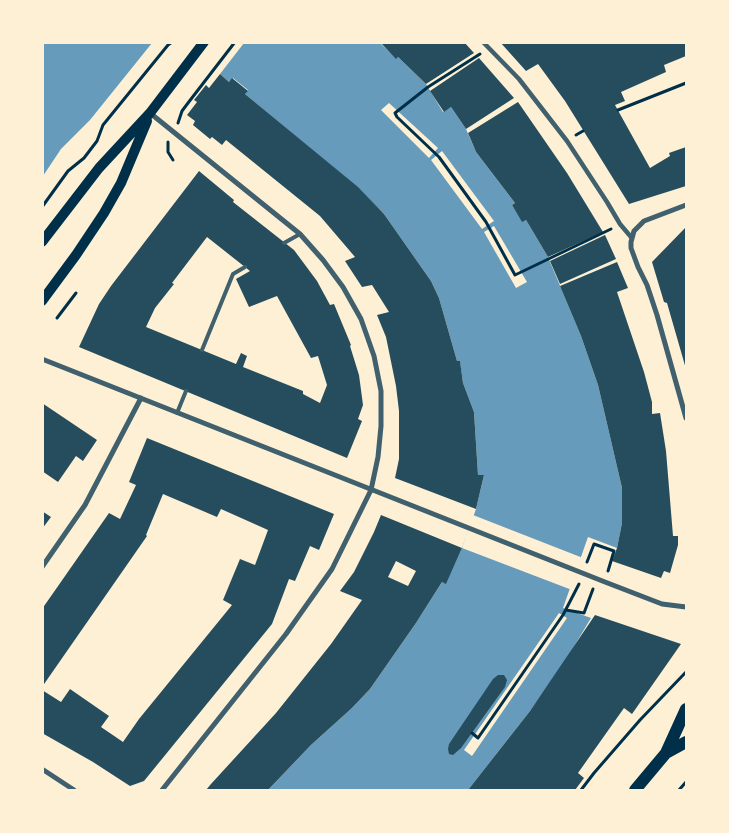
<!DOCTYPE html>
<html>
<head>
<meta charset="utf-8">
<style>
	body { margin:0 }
	#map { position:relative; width:729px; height:833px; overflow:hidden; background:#fdf0d5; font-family:"Roboto Condensed",sans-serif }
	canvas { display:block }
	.frame { position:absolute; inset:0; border:44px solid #fdf0d5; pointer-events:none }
</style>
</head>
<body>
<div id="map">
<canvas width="729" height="833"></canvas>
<div class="frame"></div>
</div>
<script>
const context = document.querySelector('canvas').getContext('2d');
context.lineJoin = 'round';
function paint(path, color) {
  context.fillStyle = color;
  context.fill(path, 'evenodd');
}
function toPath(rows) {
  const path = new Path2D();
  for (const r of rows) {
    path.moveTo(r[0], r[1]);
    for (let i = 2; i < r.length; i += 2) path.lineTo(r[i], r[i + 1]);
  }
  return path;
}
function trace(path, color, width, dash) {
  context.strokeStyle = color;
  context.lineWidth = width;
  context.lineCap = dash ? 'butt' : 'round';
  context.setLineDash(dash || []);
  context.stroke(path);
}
const water = toPath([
	[43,42,152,43,90,120,61,149,43,176],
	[376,42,380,43,396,58,398,57,426,84,443,112,451,107,466,129,476,152,515,203,512,205,522,221,526,220,548,257,581,336,598,385,622,488,622,523,617,548,588,537,563,608,591,618,564,663,530,711,468,790,268,790,311,745,352,708,370,689,416,623,442,582,446,583,462,548,476,509,484,475,478,475,474,412,463,383,460,362,457,361,439,298,431,281,384,214,357,187,245,94,248,90,233,78,229,82,220,74,244,43]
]);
const pier = toPath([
	[389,103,438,148,429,158,381,110],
	[442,151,494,221,482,229,431,160],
	[494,226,527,282,516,288,484,232],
	[473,515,583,558,572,590,462,548],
	[559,613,567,618,472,756,464,750]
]);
const building = toPath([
	[380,42,464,42,474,53,426,84,398,57,396,59],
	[500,42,686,42,686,56,664,65,666,72,621,92,625,101,615,105,650,168,670,156,669,153,686,147,686,186,629,204,565,101,538,64,526,71],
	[479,58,514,98,466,129,451,107,444,112,430,91],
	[220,74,229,82,232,78,248,91,245,94,358,187,384,214,431,281,439,298,457,361,460,361,463,383,474,412,478,475,484,475,476,509,395,478,399,459,399,411,396,386,386,337,377,315,389,312,372,285,362,287,345,261,355,257,320,216,226,140,222,145,212,137,210,139,193,125,195,121,187,115,197,102,194,100,206,85,209,88],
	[518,102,567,173,603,232,548,257,526,220,522,222,512,205,515,203,476,152,468,133],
	[199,171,234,200,233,202,294,250,317,281,330,305,334,304,351,345,350,346,359,375,363,405,358,419,362,421,347,458,79,347,99,304,111,286],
	[207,237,250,271,236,279,249,307,277,296,311,358,318,356,327,385,320,403,303,394,303,391,243,367,247,356,241,353,236,364,146,327,155,308,174,284,172,283],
	[686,227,686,369,667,303,664,302,652,262],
	[605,235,616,259,560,284,550,261],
	[617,262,628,288,617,292,644,372,652,402,652,414,660,413,666,451,673,536,678,536,678,545,670,573,664,571,661,578,612,561,617,548,622,523,622,488,598,385,581,336,560,286],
	[42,403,97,440,83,461,76,456,58,482,42,471],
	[147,438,334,514,319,550,310,546,295,581,289,579,272,624,144,781,130,786,93,762,42,733,42,690,61,702,70,689,109,716,101,727,123,742,139,719,232,605,223,600,240,559,255,565,268,530,221,509,217,517,163,494,146,535,147,536,42,687,42,609,109,513,120,519,136,485,129,482],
	[42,511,51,517,42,529],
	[381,515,462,548,446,584,442,582,416,623,370,689,352,708,311,745,268,790,206,790,211,784,276,713,331,644,362,600,340,591,354,572,374,532],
	[396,561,416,571,408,586,388,577],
	[595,615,681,644,632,714,624,708,578,773,584,778,575,790,468,790,530,711],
	[498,675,504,675,507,680,505,687,461,748,453,755,449,754,448,749,449,744,493,679]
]);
const path = toPath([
	[480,54,428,87,395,113,397,117,439,157,486,222,515,275,611,229],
	[618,110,686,83],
	[178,123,182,111,188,103,235,42],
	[576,135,583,131],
	[168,142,168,152,173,160],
	[42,207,68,171,84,158,97,141,103,125,168,45,172,42],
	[57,318,76,293],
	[587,562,594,544,614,551,608,571],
	[566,610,584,613,593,589],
	[472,733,478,738,563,615,579,584],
	[581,790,594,773,640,720,686,672],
	[679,790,686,782]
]);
const service = toPath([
	[284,243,300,234],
	[202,350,233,274,245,267],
	[177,413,186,391]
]);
const pedestrian = toPath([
	[483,42,519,79,567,141,607,202,620,224,631,237]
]);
const minor = toPath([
	[150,113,300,234,323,260,343,287,361,319,374,356,381,391,381,426,378,457,371,490,332,569,286,634,162,790],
	[686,205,644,221,634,231,631,242,631,248,638,267,647,285,657,315,686,418],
	[42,359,605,582,662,604,686,607],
	[42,567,85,505,141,398],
	[42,769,74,790]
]);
const secondary = toPath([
	[42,242,99,168,150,113,204,42],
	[42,301,76,255,104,213,121,183,147,121]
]);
const primary = toPath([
	[666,753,686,742],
	[635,790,666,753,686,709]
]);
paint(water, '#669bbc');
paint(pier, '#fdf0d5');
paint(building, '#264d5e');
trace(path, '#003049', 3);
trace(service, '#3f606c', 4);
trace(pedestrian, '#3f606c', 4.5);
trace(minor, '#3f606c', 5);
trace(secondary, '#003049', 10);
trace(primary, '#003049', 12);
</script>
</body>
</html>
